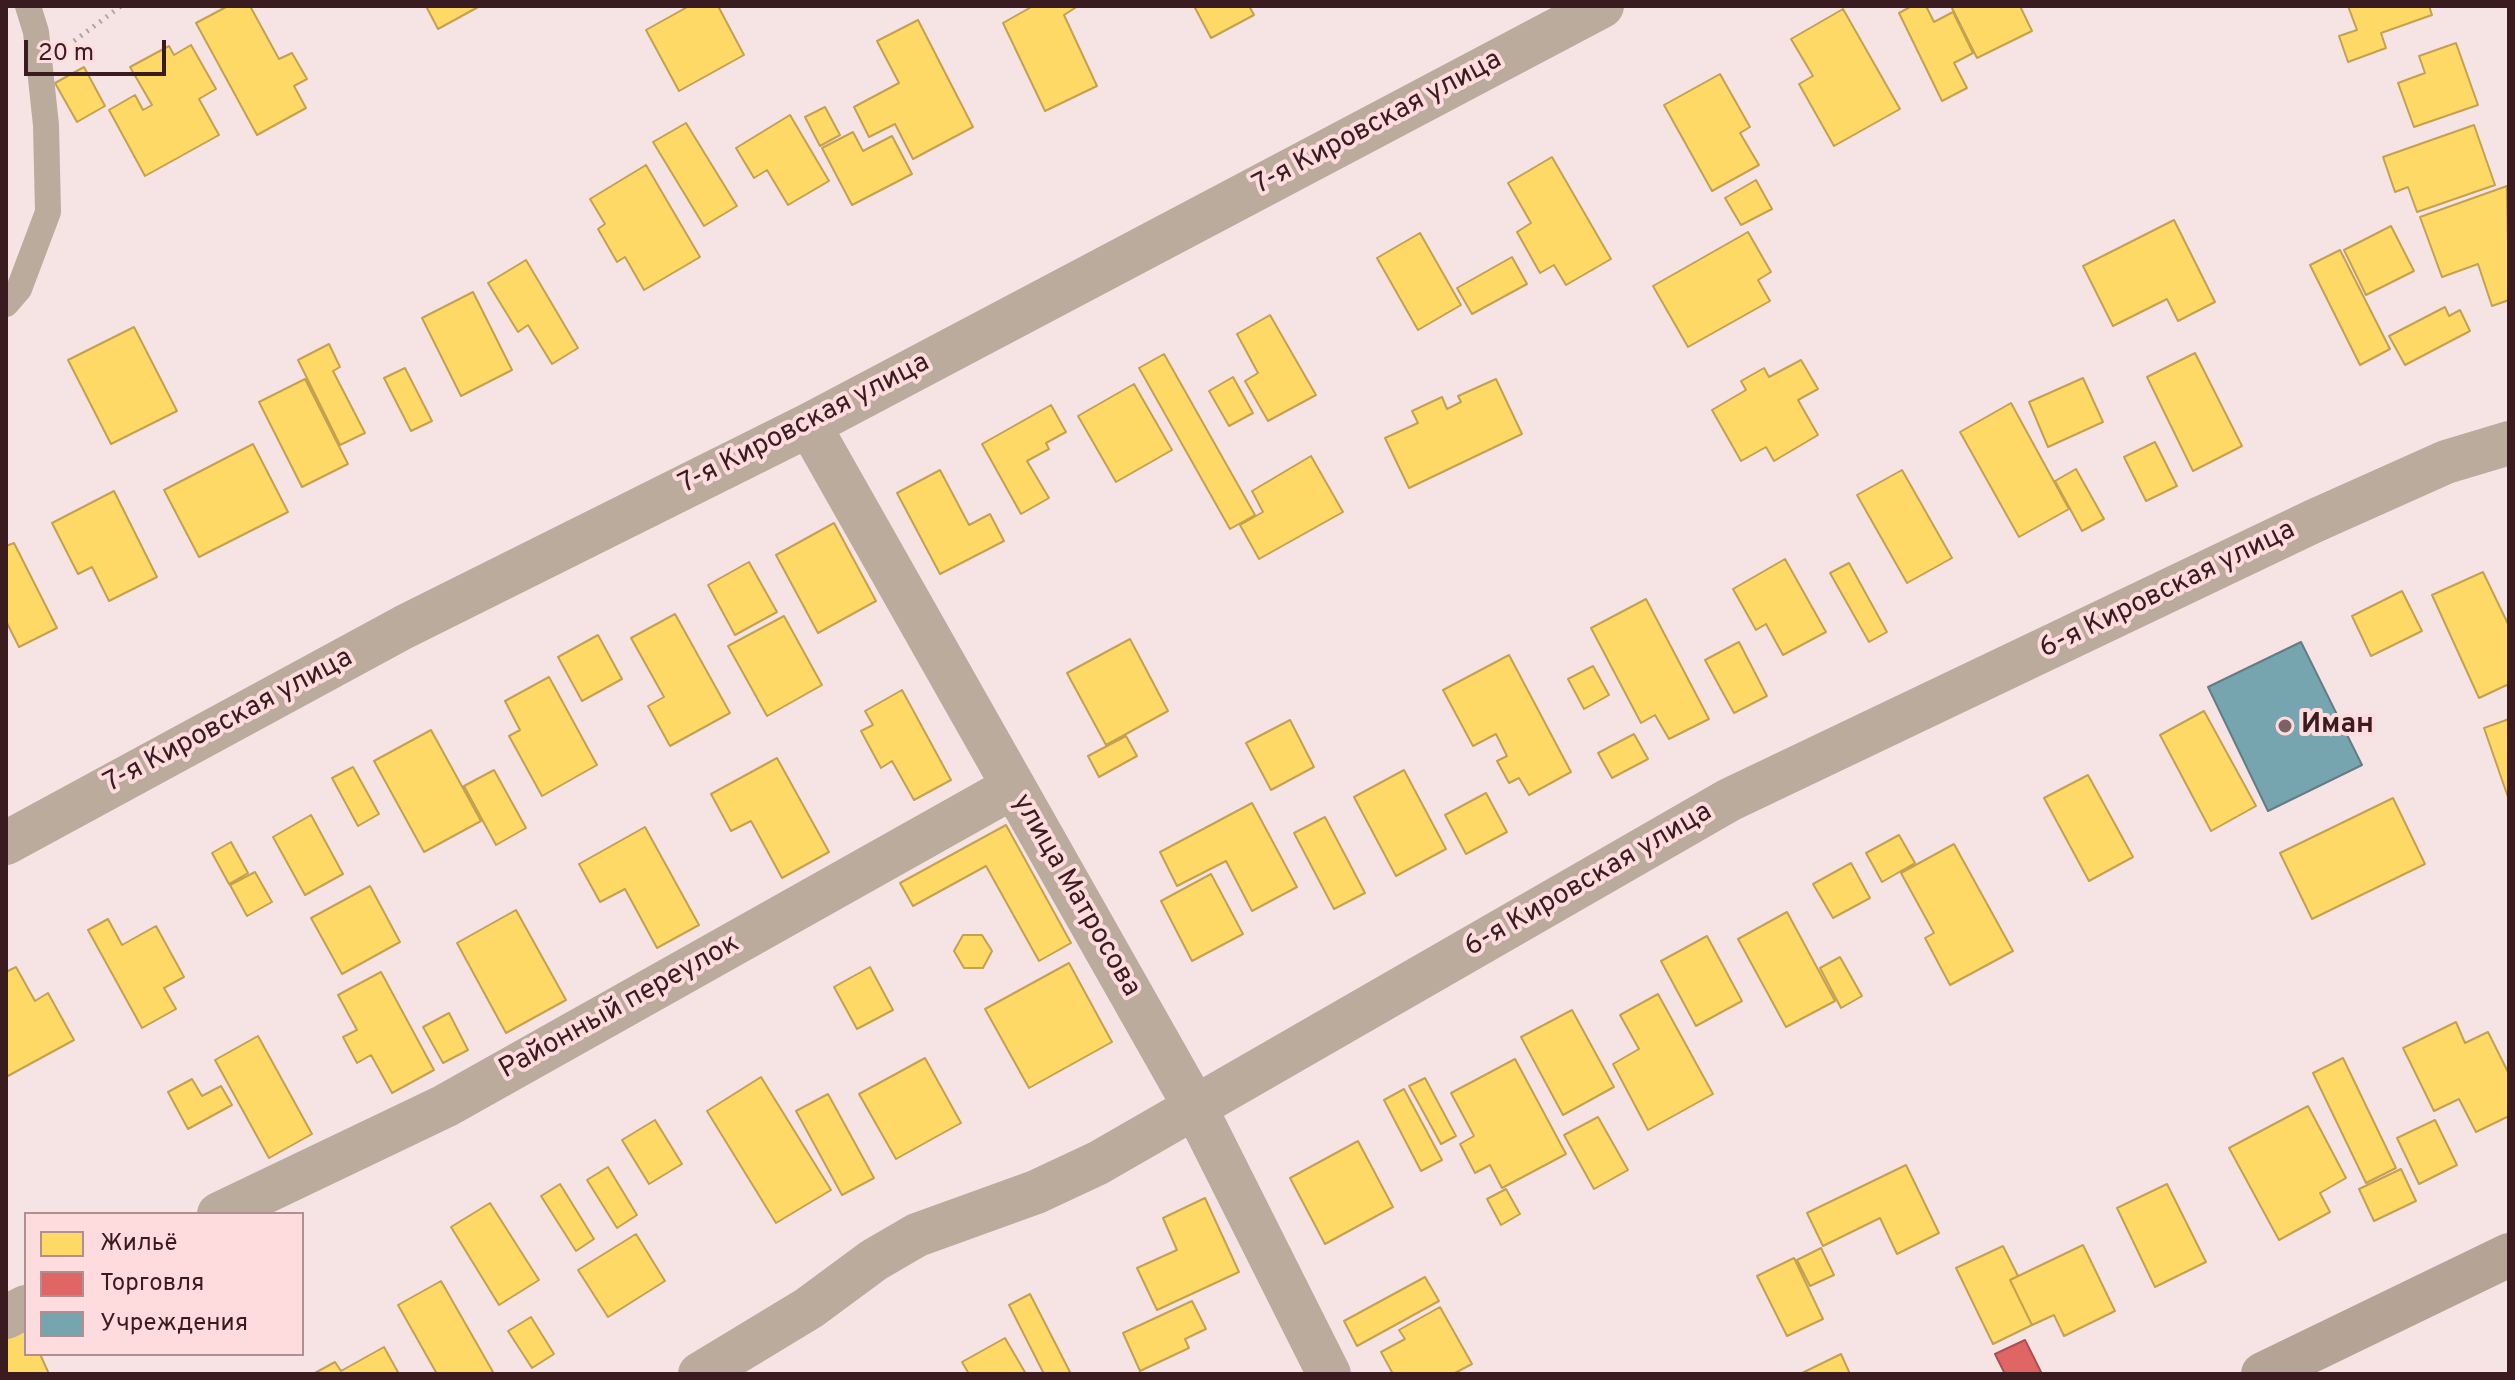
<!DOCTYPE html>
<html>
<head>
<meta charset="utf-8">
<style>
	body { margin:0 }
	#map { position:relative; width:2515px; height:1380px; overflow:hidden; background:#f6e4e5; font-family:Overpass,sans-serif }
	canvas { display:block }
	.frame { position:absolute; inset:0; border:8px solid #3a1c20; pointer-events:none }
	.legend { position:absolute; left:24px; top:1212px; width:280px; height:144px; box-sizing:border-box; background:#fedcde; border:2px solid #b08f92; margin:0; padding:10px 14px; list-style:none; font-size:24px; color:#3a1c20 }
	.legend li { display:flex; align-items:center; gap:16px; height:40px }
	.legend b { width:40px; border:2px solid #b08f92 }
	.scale { position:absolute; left:24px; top:40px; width:142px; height:36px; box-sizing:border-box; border:4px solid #3a1c20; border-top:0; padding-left:10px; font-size:24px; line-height:28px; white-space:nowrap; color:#3a1c20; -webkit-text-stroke:6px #fedcde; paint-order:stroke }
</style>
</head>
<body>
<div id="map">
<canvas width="2515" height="1380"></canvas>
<div class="frame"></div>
<ul class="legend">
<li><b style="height:22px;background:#ffd966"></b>Жильё</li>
<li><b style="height:22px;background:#e06666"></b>Торговля</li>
<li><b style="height:22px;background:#76a5af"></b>Учреждения</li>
</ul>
<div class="scale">20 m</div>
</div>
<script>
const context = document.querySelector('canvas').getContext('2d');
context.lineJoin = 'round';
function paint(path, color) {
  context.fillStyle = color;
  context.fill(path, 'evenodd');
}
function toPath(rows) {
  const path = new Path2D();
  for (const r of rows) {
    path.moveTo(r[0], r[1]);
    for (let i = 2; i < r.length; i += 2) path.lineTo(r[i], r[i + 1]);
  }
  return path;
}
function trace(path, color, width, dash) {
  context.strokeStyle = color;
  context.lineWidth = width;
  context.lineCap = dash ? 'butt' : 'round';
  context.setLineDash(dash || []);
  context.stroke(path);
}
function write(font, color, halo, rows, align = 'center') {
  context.font = font + ' Overpass,sans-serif';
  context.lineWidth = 8;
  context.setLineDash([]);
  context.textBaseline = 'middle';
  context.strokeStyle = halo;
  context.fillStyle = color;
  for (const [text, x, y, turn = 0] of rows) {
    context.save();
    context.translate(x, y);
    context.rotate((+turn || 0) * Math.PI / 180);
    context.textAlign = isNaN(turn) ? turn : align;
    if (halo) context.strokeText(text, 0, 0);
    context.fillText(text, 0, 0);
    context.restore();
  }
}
const homes = toPath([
	[228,6,250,6,279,59,292,53,307,79,294,86,306,108,257,135,196,23,228,6],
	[426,6,480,6,438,29,426,6],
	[689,6,718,6,744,55,679,91,646,30,689,6],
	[1033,6,1078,6,1064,15,1097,86,1045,111,1003,23,1033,6],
	[1194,6,1249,6,1254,15,1211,38,1194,6],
	[1912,6,1926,6,1934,22,1953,12,1973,53,1954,63,1967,88,1942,101,1899,13,1912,6],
	[1951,6,2020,6,2032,31,1977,58,1951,6],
	[2348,6,2429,6,2432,15,2381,33,2386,48,2348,62,2339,36,2357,30,2348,6],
	[1843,9,1900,109,1834,146,1799,84,1813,76,1791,39,1843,9],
	[918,20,973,127,913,159,895,124,869,137,854,107,899,83,877,41,918,20],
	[2456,43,2478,105,2414,127,2398,83,2425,73,2419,56,2456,43],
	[191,45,216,89,199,99,219,135,145,176,109,110,135,95,143,110,152,105,130,67,169,46,174,55,191,45],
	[84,67,105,106,77,122,55,83,84,67],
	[1720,74,1750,127,1740,133,1759,165,1712,191,1664,105,1720,74],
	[825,107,840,135,820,146,805,117,825,107],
	[790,115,829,181,788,205,767,170,754,178,736,148,790,115],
	[686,123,737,206,704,226,653,142,686,123],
	[2474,125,2495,185,2417,212,2408,187,2395,192,2383,157,2474,125],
	[853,132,863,151,892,136,912,174,852,205,822,148,853,132],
	[1552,157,1611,259,1566,285,1554,265,1540,273,1517,232,1531,223,1508,183,1552,157],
	[646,165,700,257,644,290,625,257,617,262,598,229,605,224,590,199,646,165],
	[1756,180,1772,209,1741,225,1725,198,1756,180],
	[2507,186,2509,300,2492,306,2478,264,2442,277,2420,217,2507,186],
	[2174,220,2215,302,2178,321,2167,299,2113,326,2083,266,2174,220],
	[2391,226,2414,271,2366,295,2344,250,2391,226],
	[1748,232,1771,272,1758,280,1770,301,1688,347,1653,286,1748,232],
	[1420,233,1461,305,1418,330,1377,258,1420,233],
	[2340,250,2390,349,2360,365,2310,265,2340,250],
	[1512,257,1527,284,1472,314,1457,288,1512,257],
	[526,260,578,348,552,364,528,325,518,332,488,283,526,260],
	[473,292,512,370,461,396,422,318,473,292],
	[2445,307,2449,316,2460,310,2470,331,2405,365,2389,336,2445,307],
	[1270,315,1316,395,1268,421,1245,381,1258,373,1237,334,1270,315],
	[134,327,177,411,111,444,68,360,134,327],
	[329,344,340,367,333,371,365,433,340,445,298,360,329,344],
	[2195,353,2242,446,2193,471,2147,377,2195,353],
	[1164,354,1255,515,1230,529,1139,368,1164,354],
	[1801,360,1818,389,1798,400,1818,435,1774,461,1766,447,1741,461,1712,410,1746,390,1741,381,1764,368,1769,377,1801,360],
	[405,368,432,421,411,431,384,378,405,368],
	[1233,377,1253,413,1229,426,1209,391,1233,377],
	[2083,378,2103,422,2048,447,2029,402,2083,378],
	[305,379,348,464,302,487,259,402,305,379],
	[1496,379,1522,434,1409,488,1385,438,1418,423,1412,411,1442,397,1447,409,1461,402,1458,396,1496,379],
	[1134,384,1172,450,1116,482,1078,416,1134,384],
	[2011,403,2069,509,2019,537,1960,432,2011,403],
	[1051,405,1066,432,1046,443,1049,449,1027,461,1049,498,1021,514,982,444,1051,405],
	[2155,442,2177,486,2146,501,2124,457,2155,442],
	[253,444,288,512,199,557,164,490,253,444],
	[1311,456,1343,512,1259,559,1240,525,1263,512,1252,491,1311,456],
	[2076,469,2104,519,2082,531,2055,481,2076,469],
	[940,470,969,525,990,514,1004,541,940,574,897,493,940,470],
	[1902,470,1952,558,1907,583,1857,495,1902,470],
	[114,491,157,577,109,601,92,567,78,574,52,523,114,491],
	[834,523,876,601,818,633,776,555,834,523],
	[14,543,57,628,19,647,6,621,6,546,14,543],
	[1785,559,1826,632,1783,655,1766,624,1756,630,1733,589,1785,559],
	[749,562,777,612,735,635,708,585,749,562],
	[1849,563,1887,632,1869,642,1830,573,1849,563],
	[2483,572,2509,626,2509,684,2479,698,2432,595,2483,572],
	[2402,591,2422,631,2371,656,2352,616,2402,591],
	[1646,599,1709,719,1669,739,1655,715,1641,723,1591,628,1646,599],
	[675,614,730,713,670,746,648,706,664,697,631,638,675,614],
	[784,616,822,685,767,716,728,646,784,616],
	[598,635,622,679,582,701,558,657,598,635],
	[1130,639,1168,711,1106,745,1067,673,1130,639],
	[1739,642,1767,696,1734,713,1705,660,1739,642],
	[1509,655,1571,772,1529,795,1519,778,1509,783,1497,761,1507,756,1496,734,1473,746,1443,690,1509,655],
	[1593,666,1609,695,1584,709,1568,679,1593,666],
	[549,677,597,765,542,796,509,736,520,730,505,701,549,677],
	[902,690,951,780,914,800,892,761,881,768,861,731,873,725,865,711,902,690],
	[2204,711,2256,806,2211,831,2160,735,2204,711],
	[2509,719,2509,800,2484,728,2509,719],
	[1290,720,1314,767,1271,790,1246,743,1290,720],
	[431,730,481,821,424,852,374,761,431,730],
	[1634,734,1648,759,1612,778,1598,753,1634,734],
	[1126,736,1137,756,1099,777,1088,756,1126,736],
	[777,758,829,852,782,878,751,821,731,831,711,794,777,758],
	[353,767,379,814,358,826,332,778,353,767],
	[494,770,526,828,496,845,464,786,494,770],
	[1404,770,1446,849,1396,876,1354,797,1404,770],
	[2088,775,2133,857,2089,881,2044,798,2088,775],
	[1486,793,1507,832,1466,854,1445,815,1486,793],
	[2393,798,2425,864,2312,919,2280,853,2393,798],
	[1252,803,1297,887,1252,911,1226,861,1177,886,1160,852,1252,803],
	[311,815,343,874,305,895,273,837,311,815],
	[1325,817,1365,893,1334,909,1294,833,1325,817],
	[1006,825,1071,943,1039,961,986,866,913,906,900,883,1006,825],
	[645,827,699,925,657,948,625,889,600,902,579,864,645,827],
	[1899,835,1915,863,1882,882,1866,853,1899,835],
	[231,842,248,873,229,884,212,853,231,842],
	[1954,844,2013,951,1950,985,1925,938,1934,933,1901,873,1954,844],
	[1851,863,1870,898,1833,918,1813,884,1851,863],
	[255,872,272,902,247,916,230,885,255,872],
	[1211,874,1243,934,1192,961,1161,901,1211,874],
	[370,886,400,942,342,974,311,918,370,886],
	[516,910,566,1000,506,1033,457,943,516,910],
	[1787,912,1835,1001,1786,1027,1738,939,1787,912],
	[108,919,122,945,156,926,184,977,164,988,176,1009,142,1028,88,930,108,919],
	[963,935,982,935,992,951,983,968,964,968,954,951,963,935],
	[1707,936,1742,1001,1696,1026,1661,961,1707,936],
	[1840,957,1862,996,1841,1008,1820,968,1840,957],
	[1069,963,1112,1042,1029,1088,985,1009,1069,963],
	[16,967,35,1001,48,993,74,1040,6,1077,6,972,16,967],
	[870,967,893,1010,857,1029,834,987,870,967],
	[381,972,434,1070,392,1093,371,1055,357,1063,343,1037,357,1030,338,995,381,972],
	[1658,994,1713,1094,1648,1130,1613,1064,1639,1049,1620,1015,1658,994],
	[1572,1010,1614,1087,1563,1115,1521,1037,1572,1010],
	[449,1013,468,1050,443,1063,423,1027,449,1013],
	[2456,1022,2465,1043,2488,1032,2509,1074,2509,1116,2476,1132,2459,1099,2434,1111,2403,1048,2456,1022],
	[258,1036,312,1134,269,1158,215,1060,258,1036],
	[925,1058,961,1123,896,1159,859,1094,925,1058],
	[2343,1058,2396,1168,2366,1183,2313,1073,2343,1058],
	[1515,1059,1566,1154,1502,1188,1490,1165,1475,1173,1460,1144,1474,1136,1451,1093,1515,1059],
	[761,1077,831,1190,776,1223,707,1111,761,1077],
	[1425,1078,1456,1136,1441,1144,1409,1086,1425,1078],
	[192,1079,202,1096,221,1086,232,1105,188,1129,168,1092,192,1079],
	[1404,1089,1442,1160,1421,1171,1384,1100,1404,1089],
	[828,1094,874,1178,842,1195,796,1111,828,1094],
	[2308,1106,2346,1178,2320,1193,2330,1212,2279,1240,2229,1148,2308,1106],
	[1598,1117,1628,1170,1594,1189,1564,1135,1598,1117],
	[655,1120,682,1164,649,1184,622,1140,655,1120],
	[2435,1120,2457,1165,2419,1184,2397,1138,2435,1120],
	[1358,1141,1393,1207,1325,1244,1290,1178,1358,1141],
	[1906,1165,1939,1233,1897,1254,1880,1218,1823,1246,1807,1213,1906,1165],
	[608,1167,637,1215,617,1228,587,1180,608,1167],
	[2401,1169,2416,1201,2374,1221,2359,1189,2401,1169],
	[560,1184,594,1239,576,1251,541,1196,560,1184],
	[2167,1184,2206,1262,2155,1287,2117,1208,2167,1184],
	[1506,1189,1520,1214,1501,1225,1487,1199,1506,1189],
	[1205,1198,1239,1272,1157,1310,1137,1268,1177,1250,1163,1218,1205,1198],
	[490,1203,539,1280,499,1305,451,1227,490,1203],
	[636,1234,665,1281,608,1317,578,1270,636,1234],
	[2083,1245,2115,1311,2064,1336,2054,1315,2032,1325,2010,1280,2083,1245],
	[2003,1246,2018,1276,2010,1280,2032,1325,1993,1344,1956,1268,2003,1246],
	[1821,1248,1834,1275,1810,1286,1797,1260,1821,1248],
	[1794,1258,1823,1319,1787,1336,1757,1276,1794,1258],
	[1425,1277,1439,1301,1357,1346,1344,1321,1425,1277],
	[441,1281,493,1372,489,1374,437,1374,398,1305,441,1281],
	[1030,1294,1071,1374,1044,1374,1009,1305,1030,1294],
	[1192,1301,1206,1329,1185,1339,1189,1348,1140,1371,1123,1333,1192,1301],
	[1440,1307,1472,1364,1453,1374,1393,1374,1381,1352,1405,1339,1399,1330,1440,1307],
	[531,1317,554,1354,532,1368,508,1331,531,1317],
	[26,1330,26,1354,40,1354,49,1374,6,1374,6,1338,26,1330],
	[1005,1338,1026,1374,969,1374,962,1362,1005,1338],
	[384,1347,399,1374,313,1374,335,1362,341,1371,384,1347],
	[1841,1354,1850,1374,1800,1374,1841,1354]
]);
const shops = toPath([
	[2025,1340,2042,1374,2005,1374,1995,1354,2025,1340]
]);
const public = toPath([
	[2301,642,2362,765,2268,811,2208,687,2301,642]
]);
const path = toPath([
	[74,41,121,6]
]);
const lane = toPath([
	[6,304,19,289,48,212,46,125,36,32,28,6]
]);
const street = toPath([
	[809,425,1195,1107,1329,1374],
	[6,843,404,627,809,425,1602,6],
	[219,1214,445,1106,1013,787],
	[6,1317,26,1307],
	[700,1374,809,1308,874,1260,917,1235,1036,1192,1098,1163,1729,800,2314,521,2446,462,2509,443]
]);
const primary = toPath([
	[2263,1374,2509,1255]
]);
const markers = [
	[2285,726,8,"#7c6265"]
];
const streetNames = [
	["7-я Кировская улица",1378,124,-28],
	["7-я Кировская улица",805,425,-27],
	["6-я Кировская улица",2168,591,-26],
	["7-я Кировская улица",229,722,-28],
	["6-я Кировская улица",1589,881,-30],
	["улица Матросова",1075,896,60],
	["Районный переулок",620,1008,-29]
];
const poiNames = [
	["Иман",2301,726]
];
paint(homes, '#ffd966');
trace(homes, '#c4a051', 2);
paint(shops, '#e06666');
trace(shops, '#ae5051', 2);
paint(public, '#76a5af');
trace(public, '#647c84', 2);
trace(path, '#b3a59b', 5, [2, 6]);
trace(lane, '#baab9c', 26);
trace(street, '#baab9c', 44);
trace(primary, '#b5a496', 44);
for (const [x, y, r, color] of markers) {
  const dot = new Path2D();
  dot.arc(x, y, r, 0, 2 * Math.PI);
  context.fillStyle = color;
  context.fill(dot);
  trace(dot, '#fedcde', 3);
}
write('28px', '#3a1c20', '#fedcde', streetNames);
write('bold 28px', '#3a1c20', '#fedcde', poiNames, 'left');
</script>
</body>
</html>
